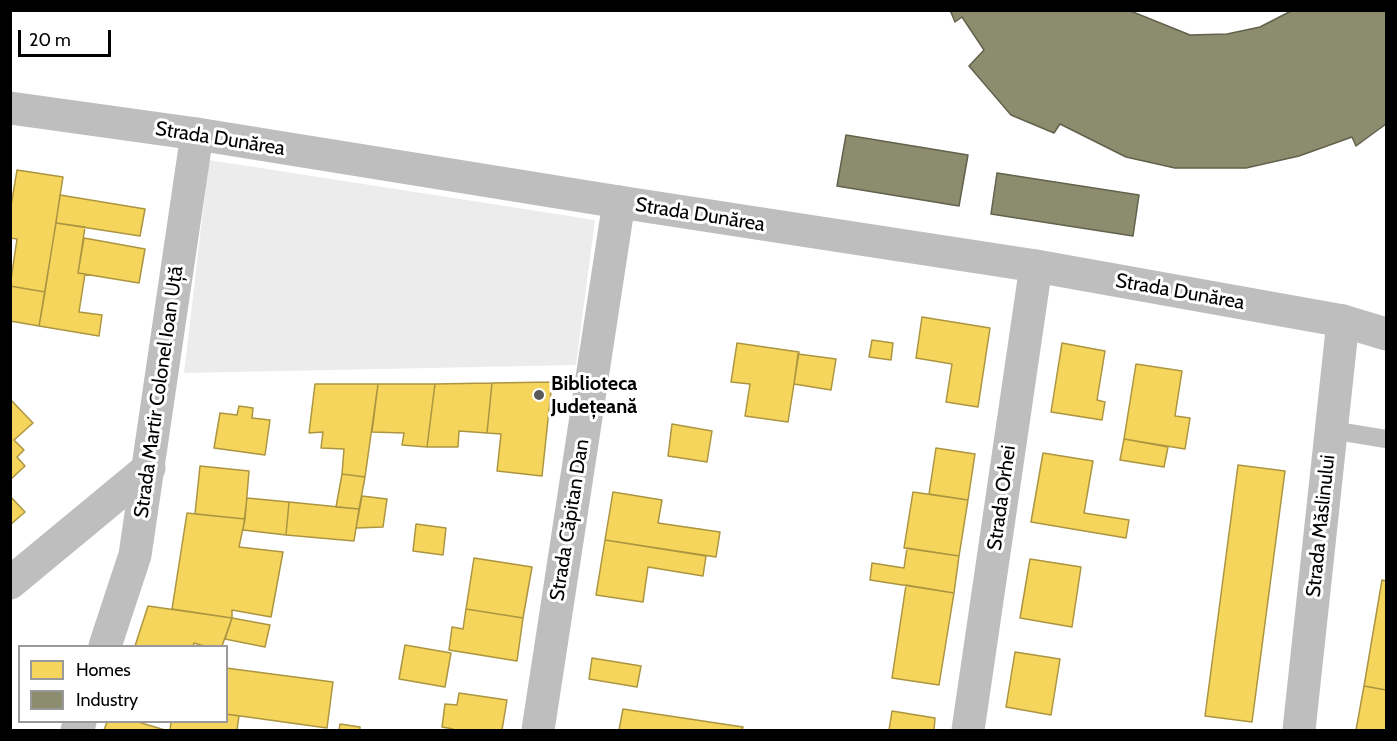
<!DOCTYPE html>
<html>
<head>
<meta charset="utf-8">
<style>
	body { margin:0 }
	#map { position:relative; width:1397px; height:741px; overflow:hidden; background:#fff; font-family:Cabin,sans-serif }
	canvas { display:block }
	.frame { position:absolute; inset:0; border:12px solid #000; pointer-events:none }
	.legend { position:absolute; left:18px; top:645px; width:210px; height:78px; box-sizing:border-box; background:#fff; border:2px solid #999; margin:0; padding:8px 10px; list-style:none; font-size:18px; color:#000 }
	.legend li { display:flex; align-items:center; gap:12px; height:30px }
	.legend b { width:30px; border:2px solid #999 }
	.scale { position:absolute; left:18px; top:30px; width:93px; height:27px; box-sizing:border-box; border:3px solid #000; border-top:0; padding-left:8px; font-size:18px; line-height:21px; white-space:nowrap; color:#000; -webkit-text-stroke:4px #fff; paint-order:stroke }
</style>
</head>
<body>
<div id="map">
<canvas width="1397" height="741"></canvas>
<div class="frame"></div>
<ul class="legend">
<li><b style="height:16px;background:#f6d55c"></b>Homes</li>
<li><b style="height:16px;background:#8c8c6e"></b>Industry</li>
</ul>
<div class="scale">20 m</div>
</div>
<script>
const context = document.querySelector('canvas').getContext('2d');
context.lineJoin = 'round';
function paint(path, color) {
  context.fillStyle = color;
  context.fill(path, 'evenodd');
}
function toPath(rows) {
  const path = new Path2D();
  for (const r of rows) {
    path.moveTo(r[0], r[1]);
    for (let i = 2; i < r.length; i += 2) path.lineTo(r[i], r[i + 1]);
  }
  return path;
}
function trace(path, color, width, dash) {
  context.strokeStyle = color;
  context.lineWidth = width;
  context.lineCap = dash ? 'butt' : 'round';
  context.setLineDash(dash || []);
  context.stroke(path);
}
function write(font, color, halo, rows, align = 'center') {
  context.font = font + ' Cabin,sans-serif';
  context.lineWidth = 6;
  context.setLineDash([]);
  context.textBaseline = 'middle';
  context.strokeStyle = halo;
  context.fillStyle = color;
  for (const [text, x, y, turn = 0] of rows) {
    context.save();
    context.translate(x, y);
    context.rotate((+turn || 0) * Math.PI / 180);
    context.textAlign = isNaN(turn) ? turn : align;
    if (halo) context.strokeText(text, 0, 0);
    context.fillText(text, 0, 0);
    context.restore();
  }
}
const green = toPath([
	[209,160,595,220,576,365,184,373]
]);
const homes = toPath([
	[17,170,63,177,45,292,10,286,17,239,10,238,10,212,17,170],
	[60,195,145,209,140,236,56,223,60,195],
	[56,223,85,227,78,273,85,274,79,312,102,315,99,336,39,326,56,223],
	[84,238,145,249,139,283,78,273,84,238],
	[10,286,45,292,39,326,10,321,10,286],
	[922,317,990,328,978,407,946,402,952,364,916,358,922,317],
	[872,340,893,343,891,360,869,357,872,340],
	[737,343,799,352,788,422,745,416,750,384,731,382,737,343],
	[1062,343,1105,351,1097,400,1105,402,1102,420,1051,412,1062,343],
	[798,354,836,359,831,390,794,384,798,354],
	[1136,364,1182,371,1175,416,1190,418,1185,449,1124,439,1136,364],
	[552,382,542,476,497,471,501,434,487,433,492,383,552,382],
	[492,383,487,433,459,431,458,447,427,447,435,384,492,383],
	[315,384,378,384,365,477,342,474,344,449,321,448,323,432,309,433,315,384],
	[378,384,435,384,427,447,402,445,404,433,372,432,378,384],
	[10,399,33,423,14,440,24,450,17,457,25,466,10,480,10,399],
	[239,406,253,408,252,418,270,420,265,455,214,448,220,413,237,415,239,406],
	[672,424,712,431,707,462,668,456,672,424],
	[1124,439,1168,447,1164,467,1120,460,1124,439],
	[936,448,975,454,968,500,929,494,936,448],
	[1043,453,1093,461,1084,513,1129,520,1126,538,1031,522,1043,453],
	[1238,465,1285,471,1252,722,1205,716,1238,465],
	[200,466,249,471,245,519,195,514,200,466],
	[342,474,365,477,359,509,336,507,342,474],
	[613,492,662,500,658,523,720,532,716,557,605,540,613,492],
	[913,492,968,500,959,556,904,548,913,492],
	[10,496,25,512,10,525,10,496],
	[362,496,387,499,383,527,356,528,362,496],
	[247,498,289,502,286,535,243,530,247,498],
	[289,502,359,509,354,541,286,535,289,502],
	[187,513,245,519,239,547,283,552,271,617,232,610,232,618,172,609,187,513],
	[416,524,446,528,443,555,413,551,416,524],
	[605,540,706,556,703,576,648,567,643,602,596,595,605,540],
	[907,548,959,556,954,593,870,580,872,563,904,568,907,548],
	[474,558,532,567,523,618,466,609,474,558],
	[1030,559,1081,567,1072,627,1020,618,1030,559],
	[1382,580,1386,581,1386,690,1364,686,1382,580],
	[906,585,954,593,939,685,892,678,906,585],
	[148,606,232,618,222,646,204,646,194,643,193,646,135,646,148,606],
	[466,609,523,618,517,661,449,650,452,627,463,629,466,609],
	[232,618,270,625,265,647,225,639,232,618],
	[405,645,451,653,445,687,399,679,405,645],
	[1015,652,1060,659,1051,715,1006,707,1015,652],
	[592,658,641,666,637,687,589,679,592,658],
	[226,668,333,682,327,728,226,714,226,668],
	[1364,686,1386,690,1386,730,1356,730,1364,686],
	[459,693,507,700,502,730,453,730,453,729,442,727,445,704,457,705,459,693],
	[623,709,743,727,742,730,619,730,623,709],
	[892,711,935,718,934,730,889,730,892,711],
	[226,714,239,716,237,730,170,730,171,722,226,722,226,714],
	[107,722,138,722,165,730,104,730,107,722],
	[340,724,360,727,360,730,339,730,340,724]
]);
const industry = toPath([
	[950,10,1128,10,1190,35,1227,34,1260,27,1293,10,1386,10,1386,124,1356,146,1352,137,1299,156,1246,168,1175,168,1126,157,1060,124,1054,133,1011,115,969,66,984,50,962,17,955,22,950,10],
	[846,135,968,155,959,206,837,186,846,135],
	[997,173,1139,195,1133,236,991,214,997,173]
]);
const service = toPath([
	[1331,430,1386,439]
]);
const minor = toPath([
	[10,583,149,468],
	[105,646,135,555,197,134],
	[77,730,80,722],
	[538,730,619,202],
	[968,730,1036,266],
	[1299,730,1343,321]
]);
const tertiary = toPath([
	[10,108,197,134,619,202,1036,266,1343,321,1386,334]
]);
const markers = [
	[539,395,6,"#595959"]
];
const streetNames = [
	["Strada Dunărea",220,139,9],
	["Strada Dunărea",700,215,9],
	["Strada Dunărea",1180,292,10],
	["Strada Martir Colonel Ioan Uță",159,392,-82],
	["Strada Orhei",1002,498,-82],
	["Strada Căpitan Dan",570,520,-81],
	["Strada Măslinului",1321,526,-84]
];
const poiNames = [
	["Biblioteca",551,384],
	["Județeană",551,407]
];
paint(green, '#ececec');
paint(homes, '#f6d55c');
trace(homes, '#ac9540', 1.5);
paint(industry, '#8c8c6e');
trace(industry, '#62624d', 1.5);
trace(service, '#bebebe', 18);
trace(minor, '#bebebe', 33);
trace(tertiary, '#bebebe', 33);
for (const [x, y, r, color] of markers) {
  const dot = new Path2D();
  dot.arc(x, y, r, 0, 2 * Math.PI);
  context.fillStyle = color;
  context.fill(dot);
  trace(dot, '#fff', 2);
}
write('20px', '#000', '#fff', streetNames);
write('bold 20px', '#000', '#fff', poiNames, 'left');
</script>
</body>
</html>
